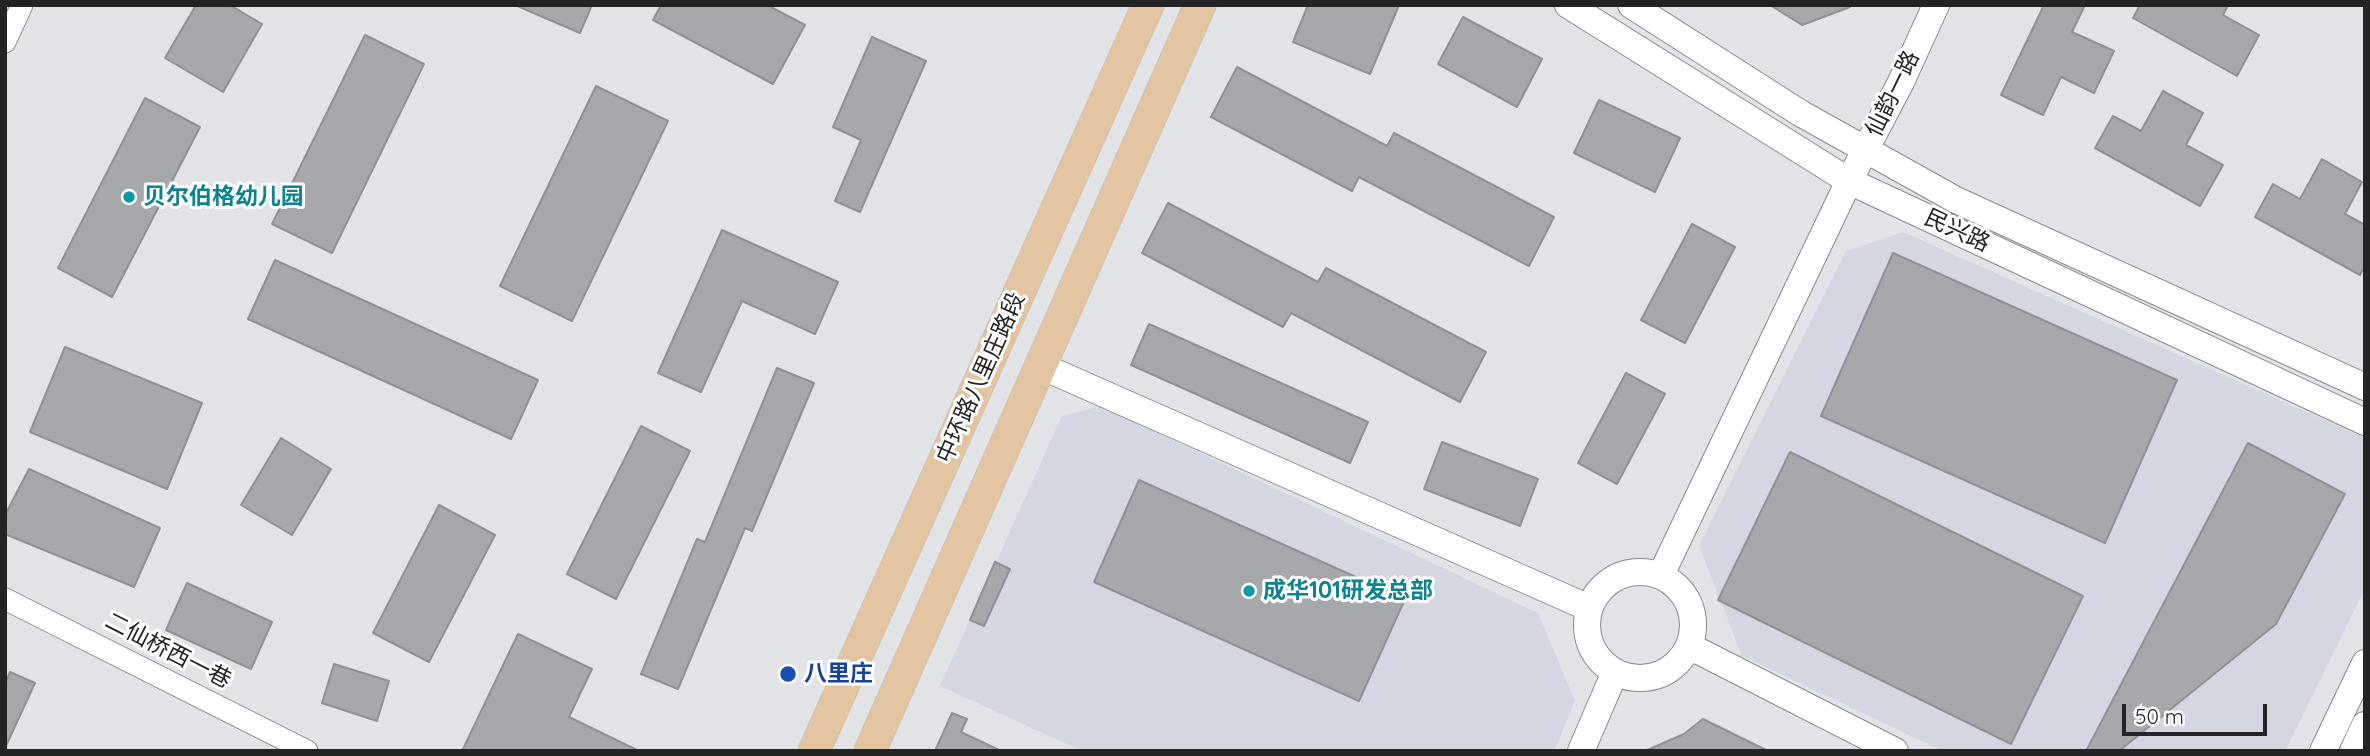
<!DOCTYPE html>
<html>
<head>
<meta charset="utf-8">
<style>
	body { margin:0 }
	#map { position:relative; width:2370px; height:756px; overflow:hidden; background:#e2e3e7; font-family:Quicksand,sans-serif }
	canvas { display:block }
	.frame { position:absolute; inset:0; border:7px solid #242426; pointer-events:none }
	.scale { position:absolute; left:2122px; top:704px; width:145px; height:32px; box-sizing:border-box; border:4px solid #242426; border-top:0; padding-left:9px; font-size:21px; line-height:24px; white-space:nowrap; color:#242426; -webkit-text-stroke:5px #fff; paint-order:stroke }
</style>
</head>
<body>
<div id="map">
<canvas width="2370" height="756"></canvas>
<div class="frame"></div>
<div class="scale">50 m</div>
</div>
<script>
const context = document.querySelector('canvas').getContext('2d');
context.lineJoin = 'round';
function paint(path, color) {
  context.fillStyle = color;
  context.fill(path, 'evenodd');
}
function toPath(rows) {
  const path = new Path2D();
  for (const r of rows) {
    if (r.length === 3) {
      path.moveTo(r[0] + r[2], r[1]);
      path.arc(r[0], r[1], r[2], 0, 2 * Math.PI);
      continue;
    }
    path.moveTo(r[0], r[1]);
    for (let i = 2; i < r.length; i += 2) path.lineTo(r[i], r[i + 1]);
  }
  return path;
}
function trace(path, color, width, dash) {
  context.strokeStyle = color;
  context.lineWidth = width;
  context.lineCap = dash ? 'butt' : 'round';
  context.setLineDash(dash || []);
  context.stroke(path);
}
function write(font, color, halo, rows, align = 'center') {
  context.font = font + ' Quicksand,"Noto Sans SC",sans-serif';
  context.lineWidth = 6;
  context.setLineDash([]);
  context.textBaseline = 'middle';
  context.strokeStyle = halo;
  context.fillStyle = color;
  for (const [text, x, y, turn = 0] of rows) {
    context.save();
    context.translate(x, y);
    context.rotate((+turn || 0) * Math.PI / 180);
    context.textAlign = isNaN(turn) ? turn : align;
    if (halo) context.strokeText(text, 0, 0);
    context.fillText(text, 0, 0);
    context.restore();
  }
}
const built = toPath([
	[1903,232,2365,438,2365,589,2285,751,1943,751,1742,656,1699,546,1846,251],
	[1101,406,1538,613,1575,701,1554,751,1082,751,940,686,1062,416]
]);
const building = toPath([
	[196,5,230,5,262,24,223,92,165,58,196,5],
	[515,5,592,5,580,33,515,5],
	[661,5,767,5,805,25,773,84,653,20,661,5],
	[1308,5,1399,5,1370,74,1293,42,1308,5],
	[1770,5,1850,5,1850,7,1802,25,1770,5],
	[2044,5,2085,5,2072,32,2114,51,2094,93,2061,77,2043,115,2001,95,2044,5],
	[2140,5,2228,5,2223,15,2259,35,2237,76,2133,18,2140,5],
	[1463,17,1542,59,1517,107,1438,64,1463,17],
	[365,35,424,64,332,253,272,224,365,35],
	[872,37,926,61,860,212,835,201,861,140,833,127,872,37],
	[1237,67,1387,146,1394,133,1554,217,1529,266,1359,177,1352,191,1211,117,1237,67],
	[596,86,668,121,572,321,500,286,596,86],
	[2163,91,2203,113,2186,145,2223,165,2200,206,2095,148,2113,116,2141,131,2163,91],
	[145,98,200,127,112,297,58,268,145,98],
	[1599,100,1680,138,1655,192,1574,153,1599,100],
	[2322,159,2362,182,2345,214,2365,225,2365,265,2360,275,2255,217,2273,184,2300,199,2322,159],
	[1168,203,1318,282,1326,268,1486,352,1460,402,1291,313,1283,327,1142,253,1168,203],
	[1692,224,1735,247,1685,343,1641,320,1692,224],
	[722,230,838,282,815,334,742,301,701,392,658,373,722,230],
	[1893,253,2177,380,2105,543,1821,416,1893,253],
	[275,260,538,380,511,439,248,319,275,260],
	[1149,324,1368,422,1350,463,1131,365,1149,324],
	[65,347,202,403,167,489,30,432,65,347],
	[777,368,814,383,752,531,745,528,678,689,641,674,697,539,705,542,777,368],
	[1626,373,1665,394,1617,484,1578,463,1626,373],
	[641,426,690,451,616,599,567,574,641,426],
	[281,438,331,469,292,535,241,505,281,438],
	[1442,442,1538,479,1520,526,1424,489,1442,442],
	[2248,443,2345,494,2276,624,2119,751,2086,751,2248,443],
	[1790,452,2083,596,2011,744,1718,600,1790,452],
	[29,469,160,528,134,587,5,534,5,515,29,469],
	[1139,480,1405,599,1359,701,1094,582,1139,480],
	[439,505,495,535,429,662,373,633,439,505],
	[995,562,1010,569,984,626,970,620,995,562],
	[187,583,272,622,251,669,166,630,187,583],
	[518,634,592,669,569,717,639,751,462,751,518,634],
	[334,664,389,681,377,721,322,703,334,664],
	[10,672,35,683,5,748,5,683,10,672],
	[952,713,967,719,961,732,1001,751,935,751,952,713],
	[1703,719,1768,751,1645,751,1684,734,1703,719]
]);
const minor = toPath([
	[5,42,22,5],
	[5,599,307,751]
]);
const tertiary = toPath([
	[1568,5,1849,181,2365,422],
	[1631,5,1800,113,1956,200,2365,387],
	[1041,366,1589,608],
	[1640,625,53],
	[1661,575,1849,181,1901,82,1936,5],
	[1689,646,1895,751],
	[1581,751,1615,672],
	[2323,751,2365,663],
	[2353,751,2365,725]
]);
const primary = toPath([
	[814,751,1148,5],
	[870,751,1200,5]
]);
const markers = [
	[129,197,7,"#0f9aa8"],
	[1249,591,7,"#0f9aa8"],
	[788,674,9,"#1a4fb4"]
];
const streetNames = [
	["仙韵一路",1893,94,-64],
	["民兴路",1957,231,25],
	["中环路八里庄路段",981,378,-66],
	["二仙桥西一巷",168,651,27]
];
const cultureNames = [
	["贝尔伯格幼儿园",143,197],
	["成华101研发总部",1263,591]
];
const transitNames = [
	["八里庄",804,674]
];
paint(built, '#d4d7e2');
paint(building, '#a7a8ac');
trace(building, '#909195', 2);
trace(minor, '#898a8d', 23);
trace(tertiary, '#898a8d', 28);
trace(primary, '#c2c2c2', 33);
trace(minor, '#fff', 21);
trace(tertiary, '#fff', 26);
trace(primary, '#e2c4a0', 32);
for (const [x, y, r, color] of markers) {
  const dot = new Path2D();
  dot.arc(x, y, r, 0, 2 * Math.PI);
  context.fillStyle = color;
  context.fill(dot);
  trace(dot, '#fff', 2.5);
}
write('23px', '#242426', '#fff', streetNames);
write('bold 23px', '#0d838f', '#fff', cultureNames, 'left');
write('bold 23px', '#164399', '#fff', transitNames, 'left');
</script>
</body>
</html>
